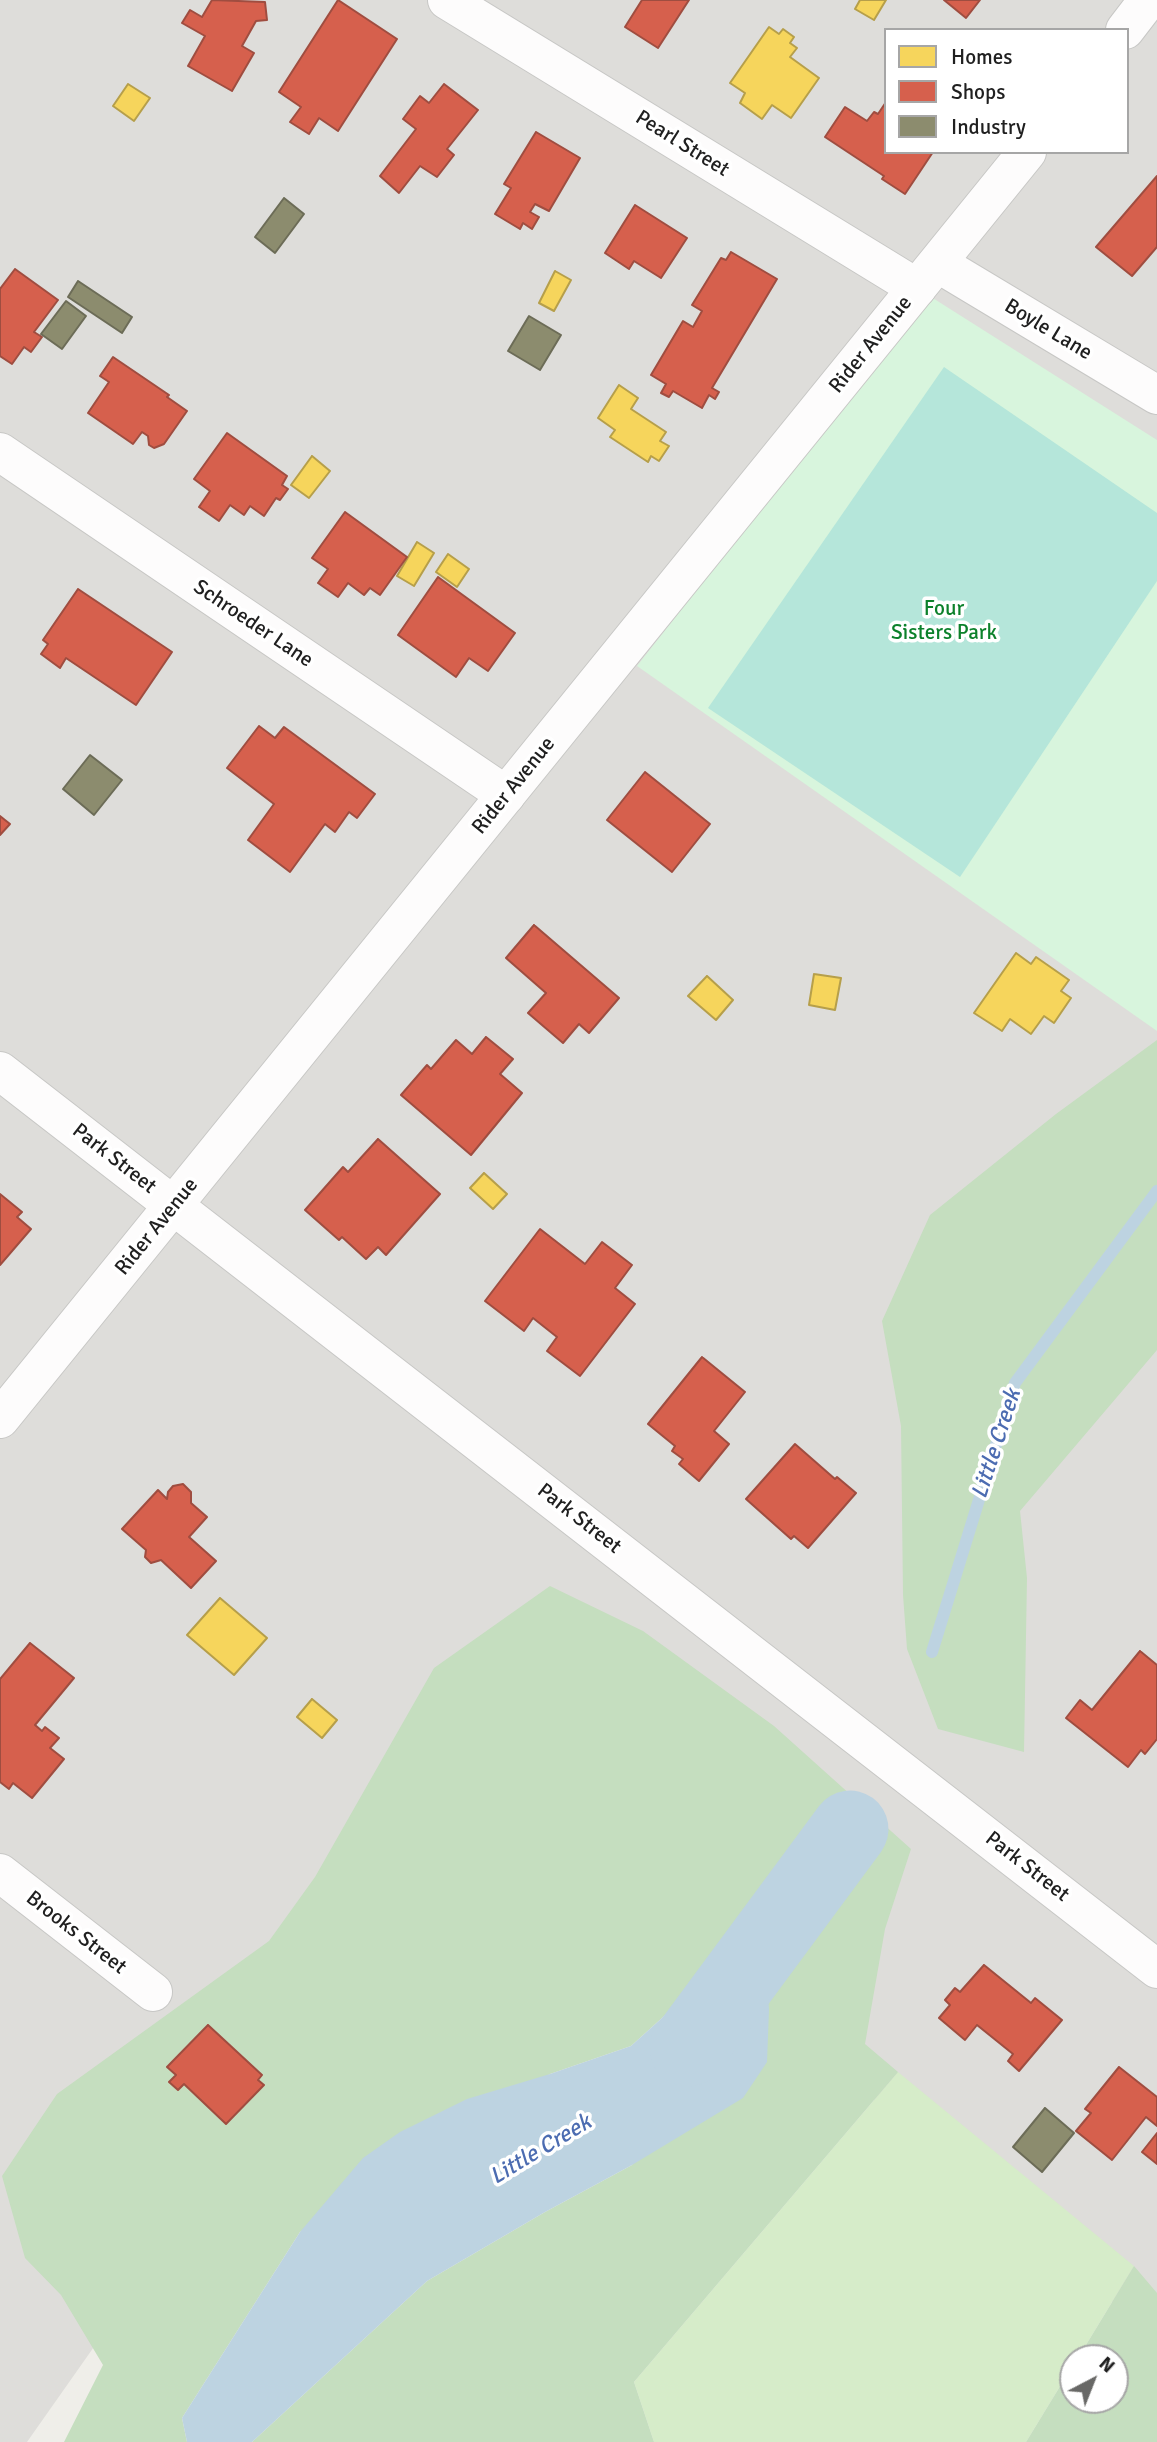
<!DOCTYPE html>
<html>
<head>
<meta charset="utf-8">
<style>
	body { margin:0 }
	#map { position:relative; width:1157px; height:2442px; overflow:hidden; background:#efeee9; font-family:Signika,sans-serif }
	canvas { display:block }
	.legend { position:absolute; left:884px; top:28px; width:245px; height:126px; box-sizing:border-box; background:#fff; border:2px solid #a6a6a6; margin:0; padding:9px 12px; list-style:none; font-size:21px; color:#202020 }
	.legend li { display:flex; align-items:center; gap:14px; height:35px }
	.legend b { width:35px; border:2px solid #a6a6a6 }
	.north { position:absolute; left:1059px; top:2344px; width:70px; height:70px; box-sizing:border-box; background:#fff; border:2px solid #a6a6a6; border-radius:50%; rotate:42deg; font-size:19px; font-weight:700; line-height:28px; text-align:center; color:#202020 }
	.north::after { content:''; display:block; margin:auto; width:24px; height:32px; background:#686866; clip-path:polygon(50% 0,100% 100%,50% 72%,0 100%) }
</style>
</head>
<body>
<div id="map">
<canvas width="1157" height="2442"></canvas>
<ul class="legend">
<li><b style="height:19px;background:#f6d55c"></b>Homes</li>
<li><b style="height:19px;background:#d6604d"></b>Shops</li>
<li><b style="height:19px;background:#8c8c6e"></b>Industry</li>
</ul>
<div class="north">N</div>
</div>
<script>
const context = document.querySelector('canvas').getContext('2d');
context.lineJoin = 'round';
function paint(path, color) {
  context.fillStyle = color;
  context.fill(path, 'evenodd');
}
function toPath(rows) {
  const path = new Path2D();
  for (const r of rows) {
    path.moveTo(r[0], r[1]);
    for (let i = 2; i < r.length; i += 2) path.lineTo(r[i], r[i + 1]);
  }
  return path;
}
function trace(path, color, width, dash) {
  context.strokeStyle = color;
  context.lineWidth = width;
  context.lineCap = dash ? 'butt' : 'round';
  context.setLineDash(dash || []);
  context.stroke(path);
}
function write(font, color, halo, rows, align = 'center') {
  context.font = font + ' Signika,sans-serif';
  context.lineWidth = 7;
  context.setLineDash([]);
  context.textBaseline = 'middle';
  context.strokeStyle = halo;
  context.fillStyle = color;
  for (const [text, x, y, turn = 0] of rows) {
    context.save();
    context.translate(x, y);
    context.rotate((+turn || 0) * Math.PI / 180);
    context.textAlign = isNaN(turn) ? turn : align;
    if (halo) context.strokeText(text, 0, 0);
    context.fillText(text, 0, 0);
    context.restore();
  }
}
const residential = toPath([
	[0,0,1157,0,1157,2340,495,1777,27,2442,0,2442],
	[886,30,1127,30,1127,152,886,152]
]);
const grass = toPath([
	[898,2072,1134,2266,1078,2358,1073,2358,1073,2365,1026,2442,654,2442,634,2382]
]);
const forest = toPath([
	[1157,1040,1157,1350,1020,1511,1027,1578,1024,1752,938,1729,907,1649,903,1595,901,1426,882,1321,930,1215,1056,1114],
	[550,1586,643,1631,774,1726,911,1849,885,1929,865,2044,898,2072,634,2382,654,2442,252,2442,427,2281,545,2212,632,2165,735,1952,631,2046,550,2074,300,2232,182,2418,187,2442,64,2442,103,2365,61,2295,25,2258,2,2176,57,2094,269,1941,315,1877,434,1668],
	[1134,2266,1157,2293,1157,2442,1026,2442,1073,2365,1073,2400,1115,2400,1115,2358,1078,2358]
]);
const park = toPath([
	[928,295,1157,440,1157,1031,637,666]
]);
const pitch = toPath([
	[944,367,1157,513,1157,581,960,877,708,708]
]);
const water = toPath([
	[735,1952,767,1974,769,2010,767,2062,743,2098,632,2165,545,2212,427,2281,252,2442,187,2442,182,2418,300,2232,363,2158,400,2132,467,2099,550,2074,631,2046]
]);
const homes = toPath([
	[860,0,886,0,874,20,855,9,860,0],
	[769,27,779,34,783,29,794,37,790,43,797,48,790,57,819,78,791,118,772,105,762,119,740,103,745,93,730,83,769,27],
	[128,84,150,98,134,121,113,106,128,84],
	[555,271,571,280,554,311,539,303,555,271],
	[619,385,638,398,631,409,666,432,660,441,669,446,659,461,651,456,648,462,610,437,615,430,598,418,619,385],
	[312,456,330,471,309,498,291,485,312,456],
	[417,542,434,553,414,586,397,576,417,542],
	[448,554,469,569,457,587,436,572,448,554],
	[1016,953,1031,964,1036,957,1069,980,1061,991,1071,998,1054,1023,1044,1016,1031,1034,1010,1019,1002,1031,974,1013,1016,953],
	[814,974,841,978,835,1010,809,1005,814,974],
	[707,976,733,1000,716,1020,688,996,707,976],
	[484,1173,507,1194,493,1209,470,1188,484,1173],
	[220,1598,267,1638,234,1675,187,1635,220,1598],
	[312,1699,337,1720,322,1738,297,1717,312,1699]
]);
const shops = toPath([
	[212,0,265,2,267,20,256,21,242,46,254,53,232,91,188,66,205,36,182,23,190,10,202,17,212,0],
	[338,0,397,39,338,131,319,118,309,134,290,122,301,107,279,92,338,0],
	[642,0,689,0,658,48,625,27,642,0],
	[944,0,980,0,966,18,944,0],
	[444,84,478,110,447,149,454,155,437,177,420,166,399,193,380,176,416,129,403,119,420,96,429,103,444,84],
	[886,102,886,152,933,152,905,194,882,179,884,176,825,137,845,107,867,121,874,112,878,114,886,102],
	[536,132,580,158,549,211,535,204,530,212,539,217,532,229,523,223,520,229,495,214,511,188,504,184,536,132],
	[1157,176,1157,247,1132,276,1096,247,1157,176],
	[635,205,687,238,661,278,634,261,629,269,605,253,635,205],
	[731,252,777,279,712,388,719,392,715,399,709,395,702,408,673,391,669,397,661,393,666,384,651,375,683,321,693,327,702,311,692,305,721,258,726,260,731,252],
	[15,269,58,300,34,332,42,337,31,352,24,347,12,364,0,356,0,289,15,269],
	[113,357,169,395,167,397,187,411,164,444,154,448,149,445,148,436,142,432,133,444,88,413,109,382,100,376,113,357],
	[227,433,287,476,282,485,288,489,280,500,276,498,264,516,250,506,244,515,230,505,219,521,199,507,210,491,194,479,227,433],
	[345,512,407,557,380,595,370,588,364,595,348,583,338,597,318,583,328,569,312,558,345,512],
	[438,577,515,633,488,671,469,658,456,677,398,635,438,577],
	[78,589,172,652,136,705,66,658,60,668,41,654,48,644,43,640,78,589],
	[259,726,275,738,284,727,375,794,357,818,349,812,335,832,325,824,290,872,248,840,274,804,227,768,259,726],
	[645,772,710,824,672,872,607,820,645,772],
	[0,816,10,824,0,835,0,816],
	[534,925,619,998,589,1033,579,1024,563,1043,528,1013,546,993,506,958,534,925],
	[486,1037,513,1059,500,1074,522,1093,471,1155,401,1095,427,1065,431,1069,456,1040,472,1054,486,1037],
	[378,1139,440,1194,386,1255,378,1247,366,1259,342,1237,339,1240,305,1210,343,1167,348,1172,378,1139],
	[0,1194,22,1212,17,1217,31,1229,0,1265,0,1194],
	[540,1229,585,1264,602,1242,632,1265,615,1288,635,1304,580,1376,547,1351,557,1337,533,1318,524,1331,485,1301,540,1229],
	[702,1357,745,1392,714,1431,729,1444,699,1481,679,1464,683,1459,672,1451,675,1446,648,1424,702,1357],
	[795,1444,835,1479,837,1477,856,1493,808,1548,794,1536,791,1539,746,1499,795,1444],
	[183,1484,191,1492,191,1503,207,1517,189,1537,216,1561,191,1588,161,1560,151,1563,145,1557,146,1550,122,1529,158,1490,167,1499,168,1492,173,1486,183,1484],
	[30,1643,74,1678,35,1725,42,1731,45,1727,59,1738,50,1748,64,1759,32,1798,13,1783,9,1789,0,1782,0,1679,30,1643],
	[1140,1651,1157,1665,1157,1739,1145,1754,1141,1750,1128,1767,1066,1718,1080,1700,1092,1710,1140,1651],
	[984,1965,1031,2003,1035,1998,1062,2020,1019,2071,1008,2061,1013,2054,977,2025,965,2040,939,2018,950,2005,945,2000,955,1988,960,1992,984,1965],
	[208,2025,262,2075,258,2080,264,2085,226,2124,184,2084,178,2090,169,2082,176,2075,167,2067,208,2025],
	[1119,2067,1157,2097,1157,2126,1146,2117,1112,2160,1076,2131,1091,2113,1085,2109,1119,2067],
	[1157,2133,1157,2164,1142,2152,1157,2133]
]);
const industry = toPath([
	[284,198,304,214,275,253,255,237,284,198],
	[78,281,132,317,122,333,68,297,78,281],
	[66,301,86,316,62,349,41,334,66,301],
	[529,316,561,335,540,370,508,351,529,316],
	[90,755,122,780,94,815,63,789,90,755],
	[1045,2108,1074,2133,1042,2172,1013,2147,1045,2108]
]);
const stream = toPath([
	[932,1652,1015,1383,1157,1191]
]);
const river = toPath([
	[688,2048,850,1829]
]);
const minor = toPath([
	[447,0,917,288],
	[939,264,1157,395],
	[0,452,506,795],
	[0,1071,1157,1969],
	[0,1873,153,1992]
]);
const tertiary = toPath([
	[1125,30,1148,0],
	[0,1419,1027,152]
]);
const streetNames = [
	["Pearl Street",682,144,32],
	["Boyle Lane",1048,330,31],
	["Rider Avenue",871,345,-51],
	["Schroeder Lane",253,624,34],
	["Rider Avenue",514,786,-51],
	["Park Street",114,1159,38],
	["Rider Avenue",157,1227,-51],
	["Park Street",579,1519,38],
	["Park Street",1027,1867,38],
	["Brooks Street",76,1933,38]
];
const parkNames = [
	["Four",944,609],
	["Sisters Park",944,633]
];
const waterNames = [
	["Little Creek",997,1444,-72],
	["Little Creek",541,2150,-31]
];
paint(residential, '#deddda');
paint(grass, '#d6ecc9');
paint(forest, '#c5debf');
paint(park, '#d8f5dd');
paint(pitch, '#b5e6da');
paint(water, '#bdd3e1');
paint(homes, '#f6d55c');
trace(homes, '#b69f4a', 2);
paint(shops, '#d6604d');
trace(shops, '#9f4d40', 2);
paint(industry, '#8c8c6e');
trace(industry, '#6c6c57', 2);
trace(stream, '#bdd3e1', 12);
trace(river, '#bdd3e1', 77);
trace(minor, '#c7c7c5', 40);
trace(tertiary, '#c7c7c5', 40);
trace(minor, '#fdfcfc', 38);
trace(tertiary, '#fdfcfc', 38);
write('21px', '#202020', '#fff', streetNames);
write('21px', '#0c812b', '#fff', parkNames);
write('italic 23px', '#4c6cb1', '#fff', waterNames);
</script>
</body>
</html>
